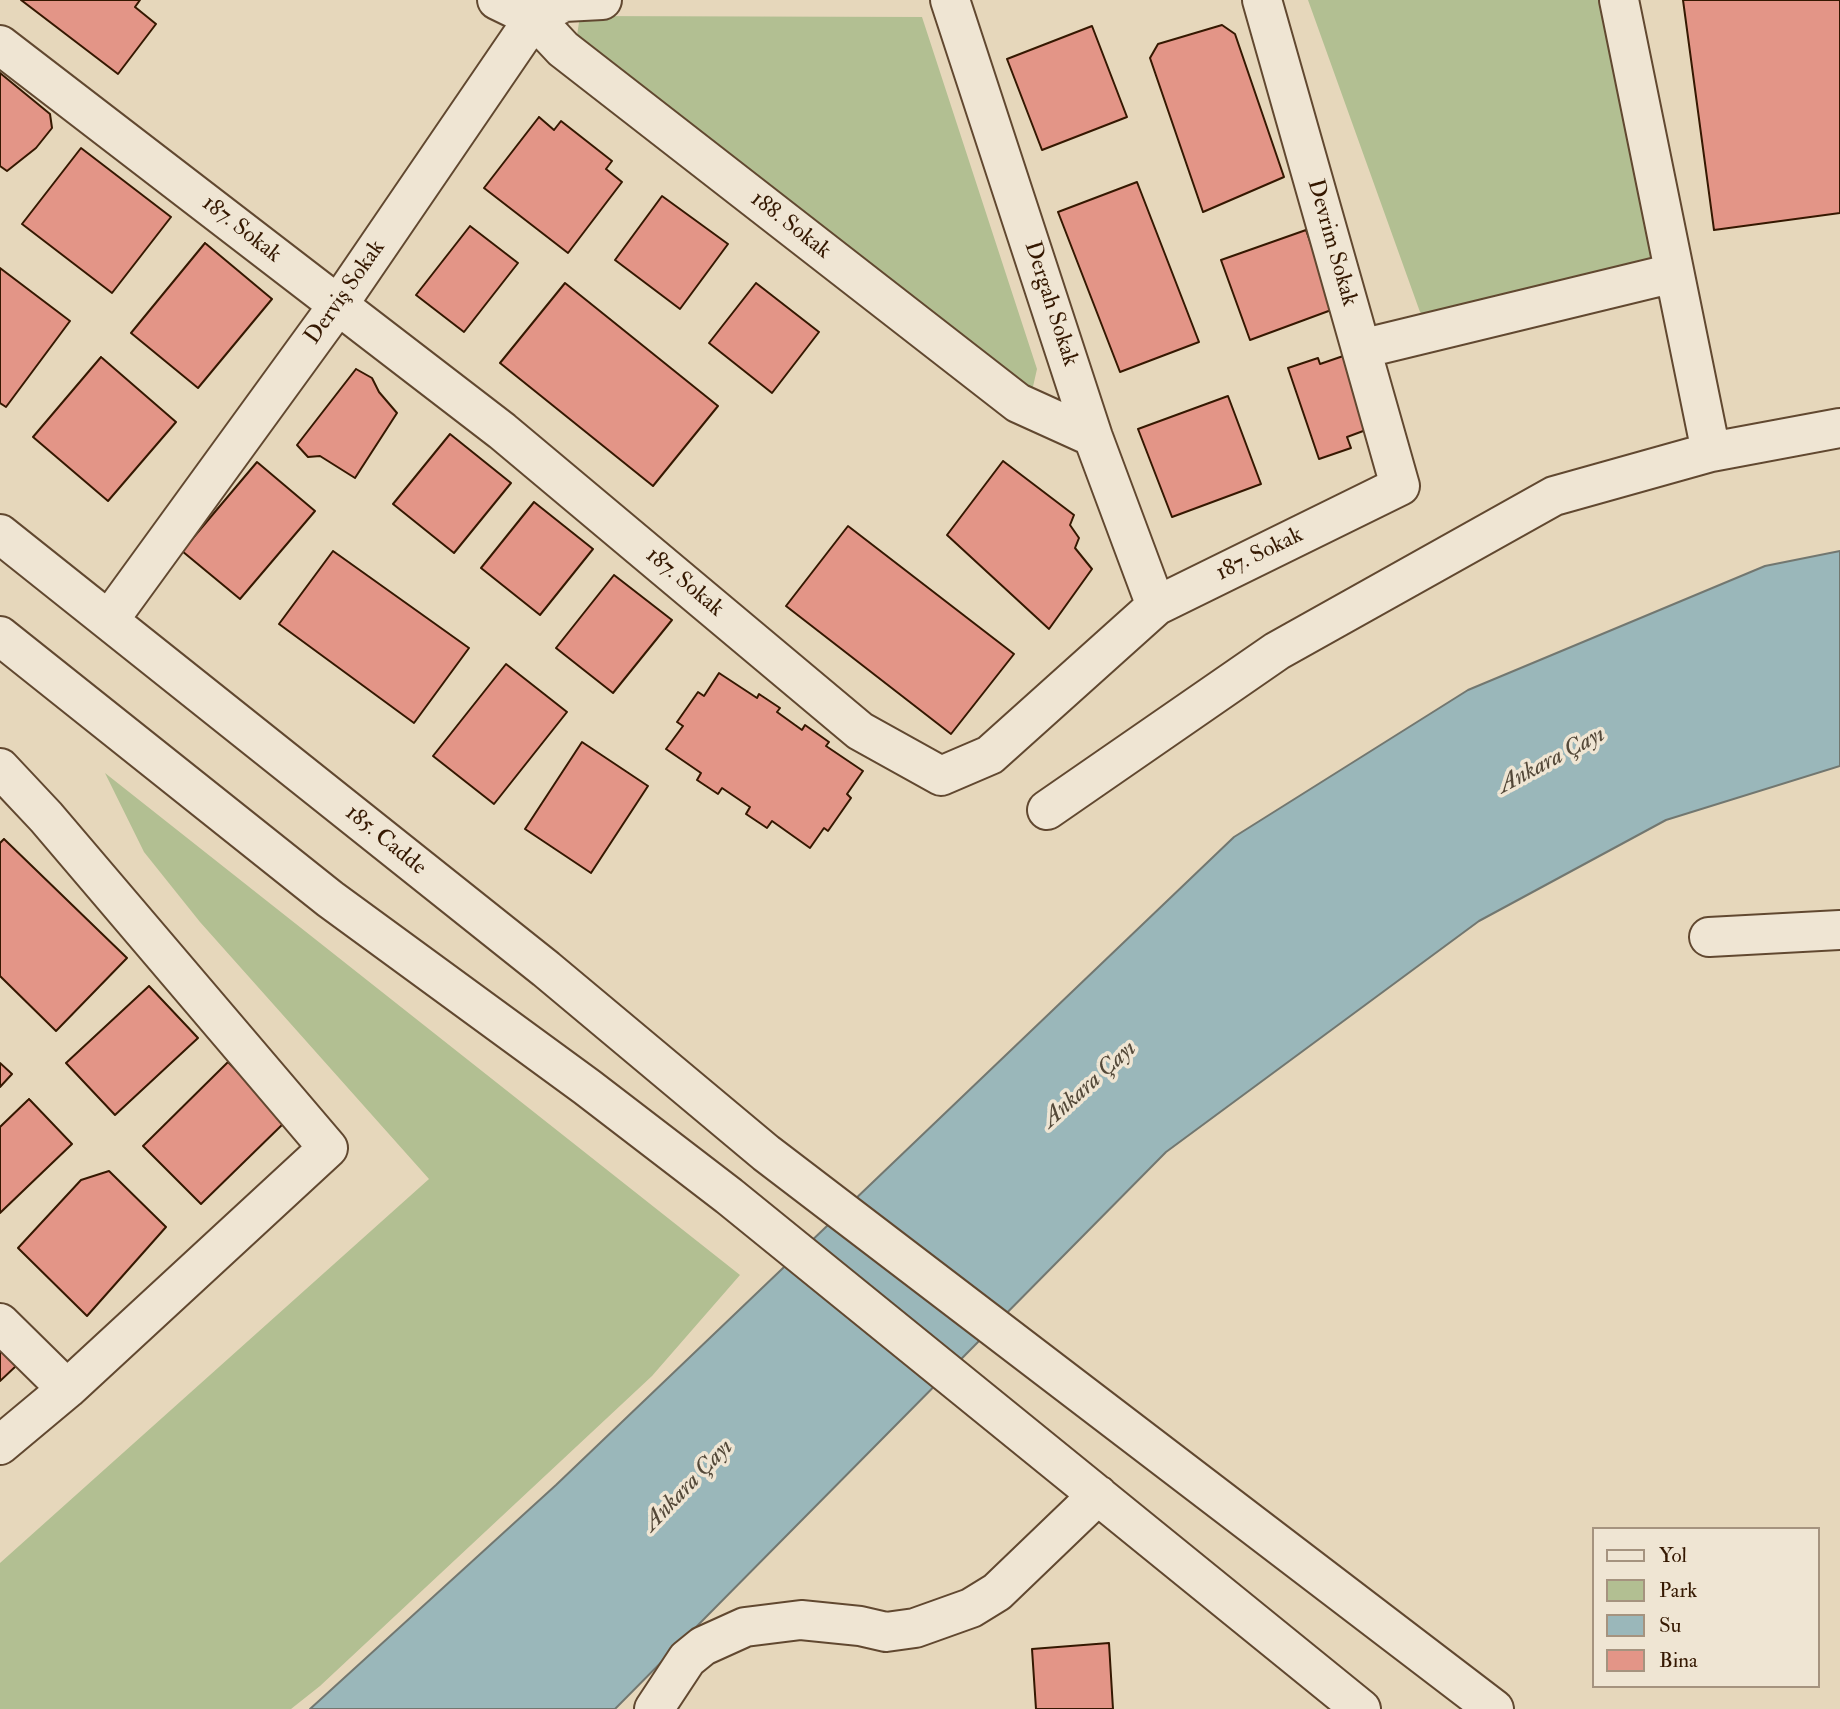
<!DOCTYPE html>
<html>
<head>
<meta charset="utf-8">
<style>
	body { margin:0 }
	#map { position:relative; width:1840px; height:1709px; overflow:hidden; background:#e6d7bb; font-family:"IM FELL Double Pica",serif }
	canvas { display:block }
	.legend { position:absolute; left:1592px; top:1527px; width:228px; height:161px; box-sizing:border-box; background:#efe5d3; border:2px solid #a5937f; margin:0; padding:9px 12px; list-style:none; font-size:21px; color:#351801 }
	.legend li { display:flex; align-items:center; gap:14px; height:35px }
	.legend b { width:35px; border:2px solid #a5937f }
</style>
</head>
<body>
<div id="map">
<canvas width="1840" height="1709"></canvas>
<ul class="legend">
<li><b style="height:9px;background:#efe5d3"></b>Yol</li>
<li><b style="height:19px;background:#b2bf92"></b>Park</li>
<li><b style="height:19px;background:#9ab7ba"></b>Su</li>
<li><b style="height:19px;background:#e39587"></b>Bina</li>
</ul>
</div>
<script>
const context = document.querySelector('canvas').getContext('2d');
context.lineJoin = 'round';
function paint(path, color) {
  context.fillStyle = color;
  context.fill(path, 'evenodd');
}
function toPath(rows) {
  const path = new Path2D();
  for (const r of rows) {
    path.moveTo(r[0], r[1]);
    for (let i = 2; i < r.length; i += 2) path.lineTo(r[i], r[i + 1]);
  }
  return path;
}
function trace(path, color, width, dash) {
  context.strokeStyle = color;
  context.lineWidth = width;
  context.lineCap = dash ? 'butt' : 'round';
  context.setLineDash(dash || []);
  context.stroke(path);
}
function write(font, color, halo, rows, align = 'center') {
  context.font = font + ' "IM FELL Double Pica",serif';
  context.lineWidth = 7;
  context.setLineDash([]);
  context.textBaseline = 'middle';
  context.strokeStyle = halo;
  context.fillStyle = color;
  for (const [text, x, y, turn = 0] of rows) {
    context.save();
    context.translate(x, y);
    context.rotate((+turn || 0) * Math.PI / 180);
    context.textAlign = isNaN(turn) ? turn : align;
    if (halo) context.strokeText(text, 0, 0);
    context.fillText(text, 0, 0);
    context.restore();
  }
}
const green = toPath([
	[1308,0,1599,0,1657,247,1656,254,1651,260,1425,316,1420,312],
	[580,16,922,17,1037,369,1032,391,576,42],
	[105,773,740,1275,652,1376,320,1686,291,1709,0,1709,0,1563,429,1179,200,922,144,852]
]);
const water = toPath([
	[1840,551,1840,766,1666,820,1479,921,1166,1152,615,1709,310,1709,556,1485,1234,837,1468,690,1765,566,1840,551]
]);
const building = toPath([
	[21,0,140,0,135,7,156,24,118,74,21,0],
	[1683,0,1840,0,1840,213,1714,230,1683,0],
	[1222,25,1235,34,1284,177,1203,212,1150,58,1158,44,1222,25],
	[1092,26,1127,117,1042,150,1007,59,1092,26],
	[0,73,50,114,52,128,36,148,7,171,0,166,0,73],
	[539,117,554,130,561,121,612,161,606,169,622,182,568,253,484,188,539,117],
	[81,148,171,217,112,293,22,224,81,148],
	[1137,182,1199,342,1120,372,1058,212,1137,182],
	[662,196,728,244,680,309,615,260,662,196],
	[470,226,518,263,464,332,416,295,470,226],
	[1306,230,1334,309,1250,340,1221,260,1306,230],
	[205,243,272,299,198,388,131,333,205,243],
	[0,268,70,321,6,407,0,403,0,268],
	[565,283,718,406,653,486,500,363,565,283],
	[756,283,819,332,772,393,709,343,756,283],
	[1349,354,1374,427,1347,437,1351,448,1319,459,1288,368,1318,358,1320,364,1349,354],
	[101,357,176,422,108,501,33,437,101,357],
	[356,369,372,378,379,392,397,413,355,478,320,456,308,457,297,445,356,369],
	[1228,396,1261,484,1172,517,1138,429,1228,396],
	[450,434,511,483,454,553,393,504,450,434],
	[1003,461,1074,515,1070,525,1079,538,1075,548,1092,569,1049,629,947,535,1003,461],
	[257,462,315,511,240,599,182,551,257,462],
	[534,502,593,549,540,615,481,568,534,502],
	[848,526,1014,654,951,734,786,606,848,526],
	[333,551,469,648,414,723,279,624,333,551],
	[614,575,672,620,613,693,556,648,614,575],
	[506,664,567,712,494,804,433,756,506,664],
	[719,673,757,698,759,694,780,708,777,712,802,730,805,725,829,742,826,746,863,771,847,794,851,798,828,831,824,828,810,848,772,821,767,828,746,814,750,807,722,788,718,794,697,780,701,773,666,749,683,726,677,722,698,692,704,696,719,673],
	[582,742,648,786,591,873,525,829,582,742],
	[4,839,127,958,56,1031,0,976,0,843,4,839],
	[149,986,198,1038,115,1115,66,1063,149,986],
	[228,1062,286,1121,201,1204,143,1146,228,1062],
	[0,1063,12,1074,0,1087,0,1063],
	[29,1099,72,1144,0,1213,0,1127,29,1099],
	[109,1171,166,1227,87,1316,18,1248,81,1180,109,1171],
	[0,1349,16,1366,0,1381,0,1349],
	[1109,1643,1113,1709,1036,1709,1032,1649,1109,1643]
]);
const minor = toPath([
	[497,0,534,18,563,49,1018,403,1093,437],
	[950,0,1093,437,1156,606],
	[1619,0,1711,452],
	[0,45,502,431,860,731,941,776,990,755,1156,606,1400,486,1262,0],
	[1361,349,1674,273],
	[0,534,546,969,766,1153,1494,1709],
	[109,620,338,305,534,18,564,2,602,0],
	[0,636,330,899,587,1087,729,1196,1361,1709],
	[0,768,46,817,328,1148,67,1389,0,1445],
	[1047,810,1277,651,1554,496,1711,452,1840,428],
	[1709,937,1840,930],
	[0,1323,67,1389],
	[654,1709,687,1659,703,1646,745,1627,801,1620,860,1626,886,1632,915,1628,971,1608,997,1592,1098,1495]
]);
const streetNames = [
	["188. Sokak",790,226,38],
	["187. Sokak",241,230,38],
	["Devrim Sokak",1331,243,74],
	["Derviş Sokak",346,293,-55],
	["Dergah Sokak",1050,304,72],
	["187. Sokak",1260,555,-26],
	["187. Sokak",684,583,40],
	["185. Cadde",385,841,39]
];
const waterNames = [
	["Ankara Çayı",1552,761,-28],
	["Ankara Çayı",1090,1085,-42],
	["Ankara Çayı",689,1486,-46]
];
paint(green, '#b2bf92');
paint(water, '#9ab7ba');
trace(water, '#727770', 2);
paint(building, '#e39587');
trace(building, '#351801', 2);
trace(minor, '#614830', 42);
trace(minor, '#efe5d3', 38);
write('23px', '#351801', '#efe5d3', streetNames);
write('italic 24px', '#534838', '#efe5d3', waterNames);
</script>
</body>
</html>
